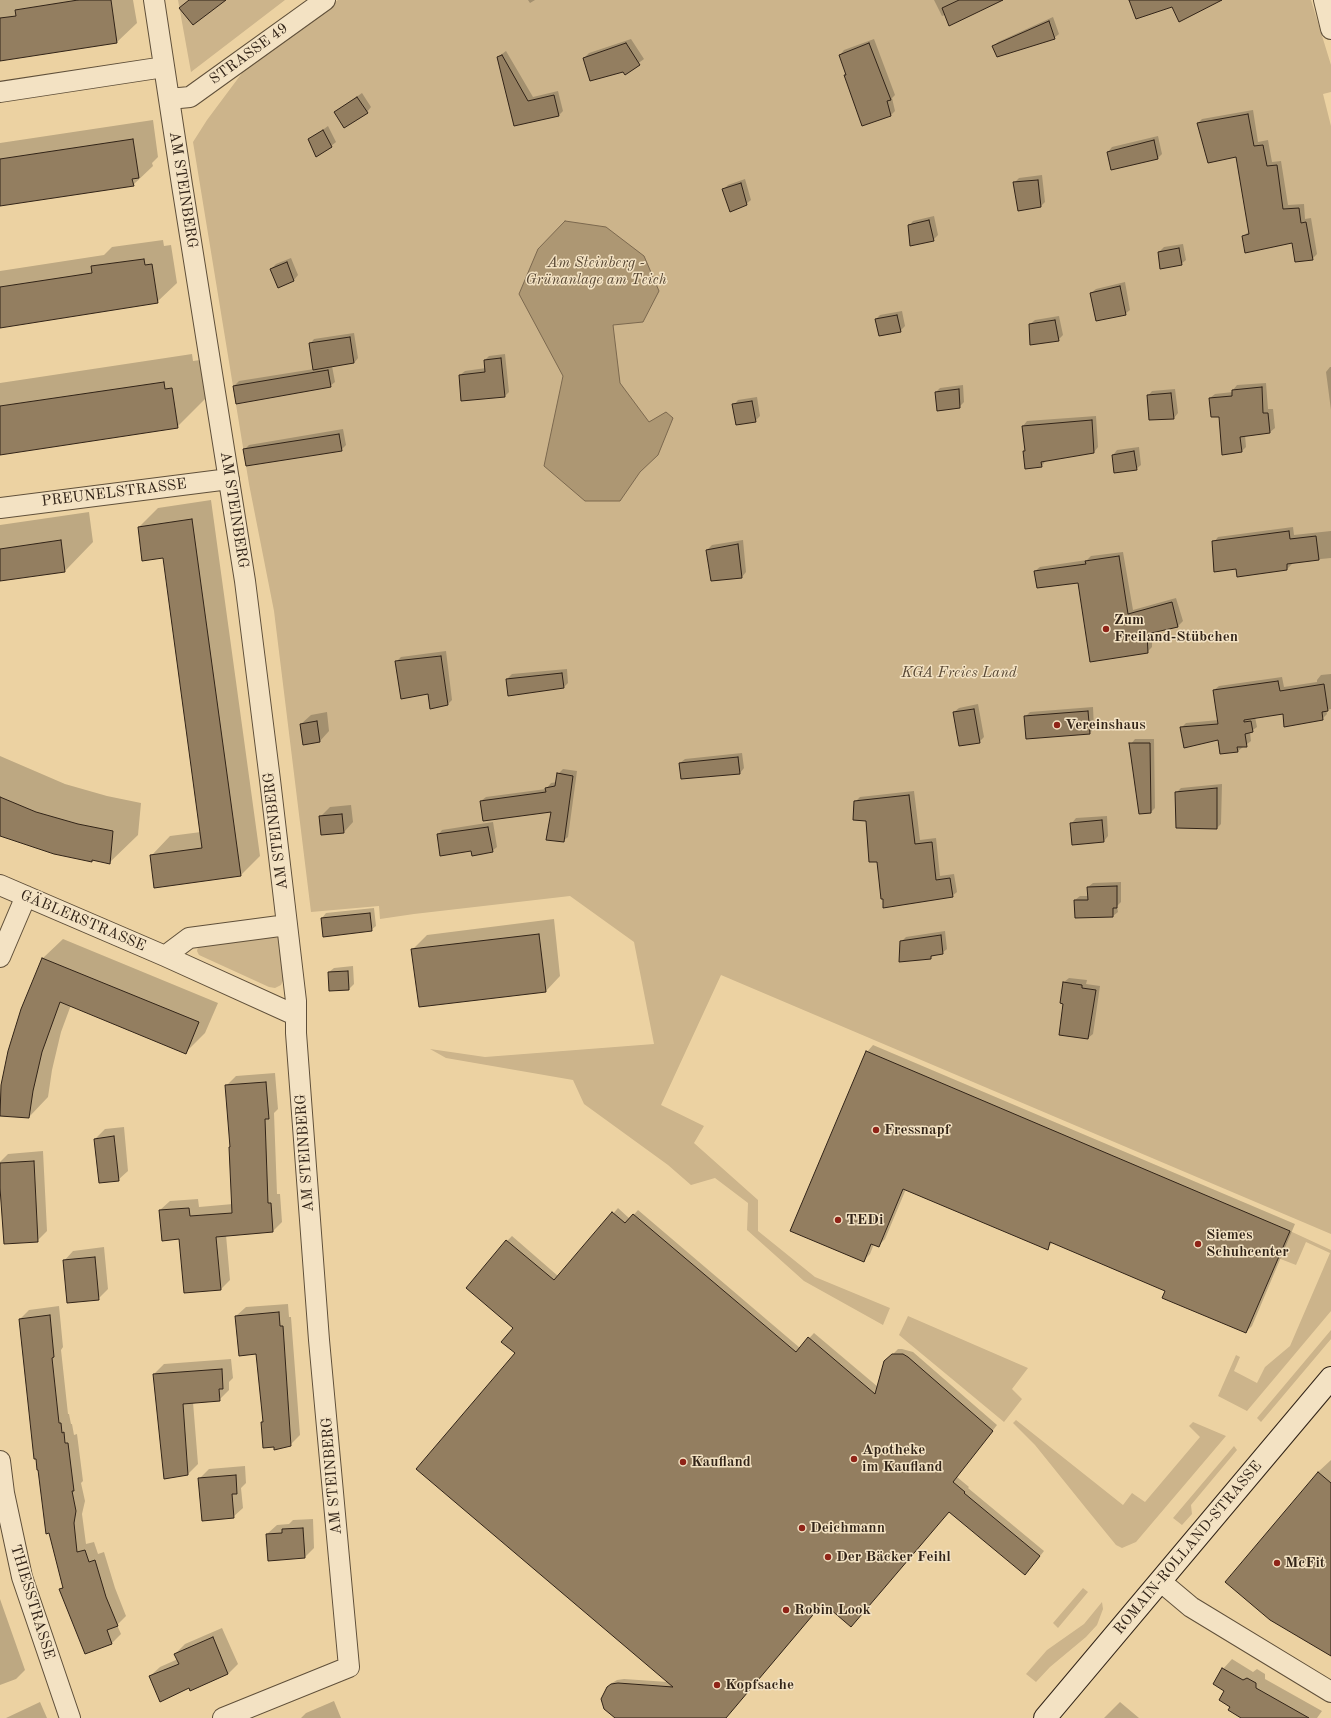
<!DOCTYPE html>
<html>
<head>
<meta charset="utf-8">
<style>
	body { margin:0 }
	canvas { display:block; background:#ecd2a2 }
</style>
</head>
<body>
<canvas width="1331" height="1718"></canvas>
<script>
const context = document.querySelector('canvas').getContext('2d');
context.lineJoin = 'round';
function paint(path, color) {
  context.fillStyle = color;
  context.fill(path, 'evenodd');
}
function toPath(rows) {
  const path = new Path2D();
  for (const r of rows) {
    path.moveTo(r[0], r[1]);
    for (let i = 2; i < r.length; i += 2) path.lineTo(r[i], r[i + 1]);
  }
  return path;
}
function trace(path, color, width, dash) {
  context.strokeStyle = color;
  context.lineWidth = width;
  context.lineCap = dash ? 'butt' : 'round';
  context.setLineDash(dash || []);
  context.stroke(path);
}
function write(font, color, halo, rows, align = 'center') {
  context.font = font + ' "Old Standard TT",serif';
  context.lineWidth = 3;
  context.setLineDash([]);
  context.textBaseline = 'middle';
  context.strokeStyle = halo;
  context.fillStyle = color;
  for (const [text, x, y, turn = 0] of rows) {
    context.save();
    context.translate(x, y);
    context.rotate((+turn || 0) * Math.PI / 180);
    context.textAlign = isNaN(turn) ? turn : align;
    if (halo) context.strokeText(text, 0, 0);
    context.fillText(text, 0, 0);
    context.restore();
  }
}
const green = toPath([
	[178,0,285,0,191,72],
	[338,0,1311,0,1331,65,1331,92,1323,94,1331,126,1331,1234,721,975,661,1105,704,1126,694,1143,758,1200,758,1231,815,1277,890,1308,883,1325,804,1281,747,1230,748,1203,715,1178,691,1185,668,1165,584,1104,573,1080,446,1058,430,1049,485,1057,654,1044,634,942,570,896,414,914,380,919,379,906,311,912,274,611,249,484,193,142,207,120,245,69,274,45],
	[273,936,280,939,286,974,281,985,275,988,269,987,199,955,197,951,198,947,201,944],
	[1290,1231,1331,1250,1331,1311,1247,1411,1218,1396,1236,1355,1240,1357,1234,1371,1257,1383,1265,1367,1290,1346,1330,1253,1306,1242,1296,1265,1278,1258],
	[908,1316,1028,1368,1012,1389,1022,1399,1004,1422,899,1335],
	[1331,1330,1331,1339,1261,1422,1257,1418],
	[1016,1420,1123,1505,1132,1493,1145,1502,1200,1437,1189,1426,1193,1422,1226,1436,1136,1542,1122,1548,1116,1545,1089,1512,1035,1445,1013,1423],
	[1234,1446,1237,1450,1191,1505,1192,1514,1182,1525,1173,1518],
	[1083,1588,1088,1592,1058,1628,1053,1623],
	[1102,1602,1103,1609,1097,1625,1086,1637,1050,1667,1036,1682,1026,1674,1047,1650,1084,1624]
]);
const water = toPath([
	[565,221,606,227,644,256,659,291,643,322,613,325,620,383,649,422,666,412,673,418,658,455,640,472,620,501,585,501,544,466,563,376,519,294,538,249,565,221]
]);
const shadow = toPath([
	[0,0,133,0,137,23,117,42,0,60],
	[528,0,535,0,530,3],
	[934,0,988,0,942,16],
	[1053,17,1059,34,1054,38,994,46,998,42],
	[631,39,644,59,625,73,623,71,584,58,589,53],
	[874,39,895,95,892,98,895,111,891,115,863,125,845,75,846,74,840,55,844,50],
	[506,51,533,97,558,91,563,111,558,116,515,125,498,57],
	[362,93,371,107,367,112,335,112],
	[1253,110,1258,142,1268,140,1272,162,1281,161,1288,205,1304,204,1305,219,1311,218,1317,254,1312,259,1293,241,1243,236,1250,231,1236,156,1198,123,1202,119],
	[153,120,158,157,152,163,153,166,133,185,0,205,0,143],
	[328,126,336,142,331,146,309,140],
	[1158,136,1162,154,1158,158,1108,152,1112,147],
	[1042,175,1045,202,1041,206,1014,183,1019,178],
	[745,179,751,200,746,204,724,189,728,185],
	[934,216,938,235,933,240,909,226,913,221],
	[163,240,164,246,171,245,177,283,157,302,0,326,0,271,104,255,112,247],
	[1183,244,1186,260,1181,264,1159,252,1164,247],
	[291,258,298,275,294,280,279,286,271,269,276,264],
	[1125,282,1130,310,1125,314,1091,293,1096,289],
	[902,311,905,326,900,331,876,319,880,315],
	[1059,316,1063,335,1058,340,1030,324,1035,320],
	[354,333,358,358,354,363,332,366,335,382,330,386,234,386,239,381,314,369,310,344,314,339],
	[192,354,193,361,200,360,206,398,177,427,0,454,0,383],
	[505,354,509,392,505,396,460,375,465,371,486,368,485,360,489,356],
	[1330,367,1331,367,1331,410,1326,372],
	[1266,383,1268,409,1273,409,1275,428,1270,432,1245,435,1246,447,1242,451,1210,398,1215,394,1233,392,1233,390,1237,385],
	[963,385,964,402,959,407,936,392,940,388],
	[1175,389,1178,413,1174,418,1148,396,1152,391],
	[757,397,760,416,755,421,734,405,738,400],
	[1096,416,1098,447,1094,452,1046,460,1042,466,1024,452,1026,450,1023,426,1027,421],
	[343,429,346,445,341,450,244,450,249,445],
	[1139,447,1141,465,1136,469,1113,455,1117,450],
	[211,500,260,856,240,876,151,856,170,836,201,832,164,557,139,527,158,508],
	[89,512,93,542,65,571,0,580,0,525],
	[1293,527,1294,535,1331,531,1331,558,1291,562,1292,564,1287,569,1236,568,1214,542,1218,537],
	[743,540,746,572,742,577,707,550,712,545],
	[1123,552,1133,610,1176,598,1183,621,1178,626,1152,632,1152,647,1147,652,1079,581,1035,571,1040,567,1087,560,1091,556],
	[446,651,452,700,448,704,429,693,396,662,401,657],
	[567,669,568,683,564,687,507,679,512,674],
	[1331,674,1331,709,1326,710,1327,714,1322,719,1283,713,1255,717,1257,727,1250,732,1251,741,1238,751,1219,739,1181,728,1186,723,1219,720,1214,690,1219,686,1282,677,1284,687,1317,682,1317,680,1321,675],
	[978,704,984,737,979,742,954,712,959,708],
	[1093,707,1094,728,1090,733,1025,717,1030,712],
	[327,712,329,731,320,741,301,724,311,715],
	[1135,739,1154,739,1155,808,1151,812,1131,744],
	[742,753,744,768,740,773,680,763,685,759],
	[0,756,65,784,107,796,141,803,138,835,109,863,93,860,92,861,0,835],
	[563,769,577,771,568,837,563,841,552,811,481,801,486,797,546,789,551,783,557,782,558,774],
	[1222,784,1221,824,1217,828,1176,793,1181,788],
	[914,791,920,840,936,838,940,876,954,874,957,892,952,896,884,897,878,861,867,820,855,802,860,797],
	[351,805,353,822,344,832,320,817,330,807],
	[1107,816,1108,836,1104,841,1072,823,1076,818],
	[493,822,497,847,492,851,438,835,442,830],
	[1121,882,1121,902,1117,906,1118,912,1113,916,1075,900,1080,896,1089,896,1088,887,1093,883],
	[374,908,376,926,371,930,322,918,326,913],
	[554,919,560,976,546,991,413,949,427,935],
	[945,931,947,949,942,953,934,954,930,958,901,942,906,937],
	[63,939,218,1003,205,1033,185,1053,71,1005,61,1032,52,1070,48,1097,29,1117,0,1115,5,1069,21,1009,43,958],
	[353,966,354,984,349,989,330,990,329,972,334,968],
	[1069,978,1087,980,1086,984,1100,986,1093,1034,1088,1038,1064,1003,1064,982],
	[873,1045,1295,1224,1252,1326,1246,1332,1166,1291,1053,1242,1047,1248,906,1189,885,1239,878,1246,874,1244,870,1254,863,1261,867,1052],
	[275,1073,278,1109,274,1113,277,1194,280,1194,282,1222,273,1231,226,1235,230,1280,221,1289,180,1238,160,1210,170,1201,198,1199,199,1207,233,1204,231,1146,226,1086,236,1076],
	[124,1127,128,1171,118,1180,95,1139,105,1129],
	[43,1151,47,1231,37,1241,0,1187,0,1162,8,1154],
	[618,1208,630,1219,638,1210,800,1348,814,1333,878,1387,885,1362,898,1349,902,1349,913,1352,997,1425,957,1477,969,1487,968,1488,1044,1551,1029,1570,949,1511,824,1602,725,1718,617,1718,607,1688,612,1683,617,1680,624,1679,668,1682,516,1353,507,1241,512,1236,558,1276],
	[104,1247,108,1289,98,1299,64,1261,73,1251],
	[288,1304,289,1317,291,1317,300,1435,290,1445,274,1446,262,1423,263,1421,257,1353,236,1316,246,1307],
	[59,1306,63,1347,61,1350,68,1414,69,1414,71,1424,72,1424,74,1435,77,1434,83,1481,81,1483,85,1501,82,1514,86,1544,94,1542,98,1554,104,1552,115,1588,126,1616,117,1625,121,1634,112,1643,85,1653,60,1589,64,1586,20,1319,29,1310],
	[231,1359,233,1378,229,1382,229,1390,219,1400,193,1402,198,1464,188,1474,154,1374,164,1364],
	[1331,1460,1331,1655,1318,1472],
	[245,1466,246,1483,241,1488,243,1508,233,1517,199,1479,209,1469],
	[313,1519,314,1548,305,1557,267,1534,277,1525,289,1524,293,1520],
	[0,1599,25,1670,16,1679,0,1685],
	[222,1628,238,1664,228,1674,190,1689,189,1687,150,1676,160,1667,178,1659,175,1654,185,1644],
	[1232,1659,1253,1672,1257,1669,1265,1674,1265,1679,1322,1711,1317,1718,1243,1718,1231,1706,1226,1691,1214,1684,1223,1669],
	[334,1701,341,1718,301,1718,306,1713],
	[40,1702,47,1718,6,1718],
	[1120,1702,1139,1718,1104,1718]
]);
const building = toPath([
	[78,0,111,0,117,43,0,61,0,18,16,16,15,10,78,0],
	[189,0,226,0,193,25,179,8,189,0],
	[959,0,1003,0,949,26,942,8,959,0],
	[1129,0,1222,0,1179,22,1172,7,1136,19,1129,0],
	[1049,21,1055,39,997,57,992,46,1049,21],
	[626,43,640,65,625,75,623,72,590,81,583,58,626,43],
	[869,43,891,100,887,101,891,116,862,126,844,75,846,75,839,55,869,43],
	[502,55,528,101,554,95,559,116,514,126,497,57,502,55],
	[357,97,368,113,344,128,334,112,357,97],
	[1248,114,1254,146,1263,145,1267,166,1277,165,1283,209,1299,208,1301,223,1306,222,1313,260,1295,262,1292,243,1245,253,1242,236,1249,234,1236,157,1208,163,1197,123,1248,114],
	[323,130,332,147,316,157,308,139,323,130],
	[133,139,139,178,132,179,134,186,0,206,0,159,133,139],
	[1154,140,1158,159,1111,170,1107,152,1154,140],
	[1038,180,1041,207,1018,211,1013,182,1038,180],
	[741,183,747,205,730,212,722,189,741,183],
	[929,220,934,241,910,246,908,225,929,220],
	[1179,248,1182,265,1160,269,1158,252,1179,248],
	[144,259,145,265,152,264,158,303,0,328,0,287,92,273,91,266,144,259],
	[287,262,294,281,278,288,270,269,287,262],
	[1120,286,1126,315,1096,321,1090,293,1120,286],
	[897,315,901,332,879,336,875,319,897,315],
	[1055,320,1059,341,1030,345,1029,324,1055,320],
	[350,337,354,363,313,370,309,343,350,337],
	[501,358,505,397,461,401,459,375,485,372,484,360,501,358],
	[328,370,331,387,236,404,233,386,328,370],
	[164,382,165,389,172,388,178,428,0,455,0,406,164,382],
	[1262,387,1263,413,1268,413,1270,433,1240,437,1242,452,1222,455,1219,417,1211,417,1209,398,1232,396,1232,390,1262,387],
	[959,389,960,408,937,411,935,392,959,389],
	[1171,393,1174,419,1149,420,1147,395,1171,393],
	[752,401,756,422,736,425,732,404,752,401],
	[1092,420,1094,453,1041,462,1042,467,1025,469,1023,451,1025,451,1022,426,1092,420],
	[339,434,342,451,246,466,243,449,339,434],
	[1134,451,1137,470,1114,473,1112,455,1134,451],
	[192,519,241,876,154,888,150,855,202,848,163,558,142,561,138,527,192,519],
	[1289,531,1290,539,1316,536,1319,560,1287,564,1287,570,1237,577,1236,569,1214,572,1212,541,1289,531],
	[61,540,65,572,0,581,0,549,61,540],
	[738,544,742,578,711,581,706,550,738,544],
	[1119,556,1128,614,1172,602,1178,627,1147,634,1148,653,1090,662,1078,583,1037,588,1034,571,1086,564,1085,561,1119,556],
	[441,656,448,705,430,709,428,694,401,699,395,661,441,656],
	[562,673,564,688,508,696,506,679,562,673],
	[1278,681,1280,691,1324,684,1328,711,1322,712,1323,720,1284,727,1283,714,1244,720,1244,722,1251,721,1253,732,1245,734,1247,747,1237,747,1238,752,1220,754,1218,740,1184,748,1180,727,1218,724,1213,690,1278,681],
	[974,709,980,743,959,746,953,712,974,709],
	[1088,711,1090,734,1026,739,1024,716,1088,711],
	[317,721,320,742,303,745,300,724,317,721],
	[1129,743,1150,743,1151,813,1139,814,1129,743],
	[738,757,740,774,681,779,679,763,738,757],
	[557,773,573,776,564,842,546,840,551,812,483,821,480,801,546,792,545,788,555,786,557,773],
	[1217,788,1217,829,1176,828,1175,792,1217,788],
	[909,795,915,844,932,842,936,880,950,878,953,897,883,908,883,899,881,899,877,862,869,862,866,821,853,820,854,801,909,795],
	[0,797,36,812,78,824,113,831,110,864,92,860,92,862,54,854,0,836,0,797],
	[342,814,344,833,321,835,319,816,342,814],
	[1102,820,1104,842,1072,845,1070,823,1102,820],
	[488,827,493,852,472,856,471,851,440,856,437,834,488,827],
	[1117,886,1117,908,1113,908,1113,917,1075,918,1074,900,1088,900,1087,887,1117,886],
	[370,913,372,931,323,937,321,918,370,913],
	[539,934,546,992,419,1007,411,949,539,934],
	[941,935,943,954,931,956,931,959,899,962,900,941,941,935],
	[42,958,199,1022,186,1054,60,1002,42,1052,33,1091,29,1118,0,1116,1,1085,8,1051,21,1009,42,958],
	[348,971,349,990,329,991,328,972,348,971],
	[1063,982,1082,985,1082,988,1096,990,1088,1039,1059,1035,1063,1004,1060,1003,1063,982],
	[866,1051,1290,1231,1246,1333,1162,1298,1165,1291,1050,1242,1048,1250,903,1189,879,1247,871,1244,864,1262,790,1231,866,1051],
	[266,1082,269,1119,265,1119,268,1203,271,1203,273,1232,216,1237,221,1290,184,1293,179,1239,162,1241,159,1210,189,1208,190,1216,232,1213,229,1147,230,1147,225,1085,266,1082],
	[114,1136,119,1181,99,1183,94,1139,114,1136],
	[34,1161,38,1242,4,1244,0,1188,0,1163,34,1161],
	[612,1212,625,1223,633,1214,796,1352,808,1337,875,1394,884,1361,892,1354,903,1354,908,1357,993,1431,953,1482,965,1492,964,1493,1040,1556,1025,1575,949,1512,851,1627,823,1603,726,1718,615,1718,604,1709,601,1699,607,1687,611,1684,618,1683,673,1687,416,1469,515,1353,501,1342,513,1328,466,1288,506,1240,554,1280,612,1212],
	[95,1257,99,1300,67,1303,63,1260,95,1257],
	[279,1312,280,1326,283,1326,291,1446,274,1450,274,1447,263,1448,261,1422,263,1422,256,1354,239,1356,235,1316,279,1312],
	[50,1315,54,1357,52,1358,59,1423,61,1423,62,1433,64,1432,65,1443,68,1443,74,1491,72,1491,76,1511,74,1523,77,1552,85,1550,89,1562,95,1560,106,1597,118,1626,107,1630,112,1644,85,1654,59,1589,63,1588,49,1533,46,1534,38,1470,37,1470,36,1459,34,1459,19,1319,50,1315],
	[222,1369,223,1389,219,1389,220,1401,183,1404,188,1475,164,1479,153,1374,222,1369],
	[1318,1472,1331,1483,1331,1656,1270,1620,1225,1582,1318,1472],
	[236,1475,237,1494,232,1494,234,1518,202,1521,198,1478,236,1475],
	[303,1528,305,1558,268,1561,266,1534,282,1533,282,1529,303,1528],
	[213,1637,228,1674,190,1691,189,1688,160,1702,149,1676,179,1664,174,1654,213,1637],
	[1222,1668,1243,1680,1247,1678,1256,1683,1256,1688,1309,1718,1241,1718,1228,1710,1230,1707,1219,1700,1224,1691,1213,1684,1222,1668]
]);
const minor = toPath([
	[154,0,182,185,245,581,270,780,296,1001,296,1033,319,1340,349,1667,223,1718],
	[1324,0,1331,29],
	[0,92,164,67],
	[169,99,190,97,325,0],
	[0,508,229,479],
	[0,885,165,956,295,1015],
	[165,956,189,938,287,925],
	[0,957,26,896],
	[0,1461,4,1493,22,1577,70,1718],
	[1160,1581,1191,1607,1331,1692]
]);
const secondary = toPath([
	[1045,1718,1331,1378]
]);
const markers = [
	[1106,629,4,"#8f2418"],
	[1057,725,4,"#8f2418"],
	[876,1130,4,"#8f2418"],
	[838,1220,4,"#8f2418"],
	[1198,1244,4,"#8f2418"],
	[854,1459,4,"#8f2418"],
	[683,1462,4,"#8f2418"],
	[802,1528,4,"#8f2418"],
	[828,1557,4,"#8f2418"],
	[1277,1563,4,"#8f2418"],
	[786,1610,4,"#8f2418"],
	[717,1685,4,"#8f2418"]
];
const streetNames = [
	["STRASSE 49",249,54,-36],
	["AM STEINBERG",183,190,81],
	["PREUNELSTRASSE",114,493,-7],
	["AM STEINBERG",234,510,81],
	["AM STEINBERG",276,831,-97],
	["GÄBLERSTRASSE",83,921,23],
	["AM STEINBERG",305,1153,-94],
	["AM STEINBERG",332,1476,-95],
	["ROMAIN-ROLLAND-STRASSE",1188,1548,-50],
	["THIESSTRASSE",32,1602,73]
];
const parkNames = [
	["Am Steinberg -",596,263],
	["Grünanlage am Teich",596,280],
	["KGA Freies Land",959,673]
];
const poiNames = [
	["Zum",1114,620],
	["Freiland-Stübchen",1114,637],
	["Vereinshaus",1065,725],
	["Fressnapf",884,1130],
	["TEDi",846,1220],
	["Siemes",1206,1235],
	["Schuhcenter",1206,1252],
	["Apotheke",862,1450],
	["im Kaufland",862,1467],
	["Kaufland",691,1462],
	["Deichmann",810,1528],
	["Der Bäcker Feihl",836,1557],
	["McFit",1285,1563],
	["Robin Look",794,1610],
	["Kopfsache",725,1685]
];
paint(green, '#ccb48b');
paint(water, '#ad9773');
trace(water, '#7c694f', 1);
paint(shadow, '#0003');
paint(building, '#937e60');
trace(building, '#322418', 1);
trace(minor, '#60503a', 22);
trace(secondary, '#322418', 24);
trace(minor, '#f3e2c3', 20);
trace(secondary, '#f3e2c3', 22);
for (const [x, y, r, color] of markers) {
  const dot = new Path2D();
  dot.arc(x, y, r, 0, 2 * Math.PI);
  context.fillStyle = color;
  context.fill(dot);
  trace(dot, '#f3e2c3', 1.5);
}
write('15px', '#322418', '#f3e2c3', streetNames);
write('italic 15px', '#584835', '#f3e2c3', parkNames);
write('bold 15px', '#322418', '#f3e2c3', poiNames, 'left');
</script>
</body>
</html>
